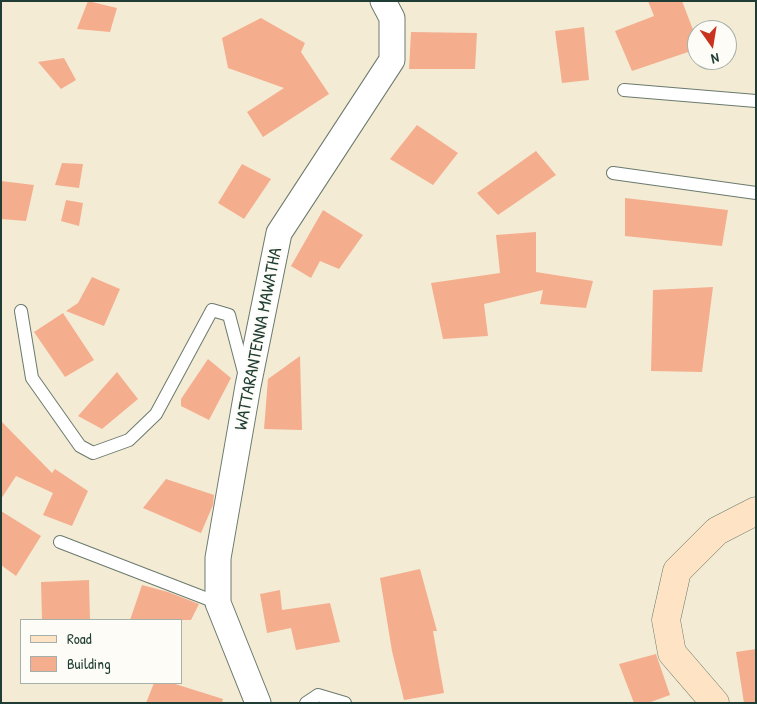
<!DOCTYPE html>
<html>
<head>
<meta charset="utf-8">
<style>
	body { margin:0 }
	#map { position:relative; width:757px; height:704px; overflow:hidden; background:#f4ebd5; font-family:"Patrick Hand",sans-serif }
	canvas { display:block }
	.frame { position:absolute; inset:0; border:2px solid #1f3d34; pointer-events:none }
	.legend { position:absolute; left:20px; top:619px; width:162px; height:65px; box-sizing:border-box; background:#fdfcf7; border:1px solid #a4b0a9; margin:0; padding:6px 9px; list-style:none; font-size:15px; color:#1f3d34 }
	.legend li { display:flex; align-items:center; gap:10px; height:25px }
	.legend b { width:25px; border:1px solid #a4b0a9 }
	.north { position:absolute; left:687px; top:20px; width:50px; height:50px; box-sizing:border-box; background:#fdfcf7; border:1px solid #a4b0a9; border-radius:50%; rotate:167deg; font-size:14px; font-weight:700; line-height:20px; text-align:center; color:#1f3d34 }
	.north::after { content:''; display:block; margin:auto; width:18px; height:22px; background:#c8321e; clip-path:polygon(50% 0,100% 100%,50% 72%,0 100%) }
</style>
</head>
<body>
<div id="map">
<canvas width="757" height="704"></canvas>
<div class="frame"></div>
<ul class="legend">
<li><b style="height:6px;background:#fee4c5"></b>Road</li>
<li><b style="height:14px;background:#f4ae8e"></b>Building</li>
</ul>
<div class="north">N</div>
</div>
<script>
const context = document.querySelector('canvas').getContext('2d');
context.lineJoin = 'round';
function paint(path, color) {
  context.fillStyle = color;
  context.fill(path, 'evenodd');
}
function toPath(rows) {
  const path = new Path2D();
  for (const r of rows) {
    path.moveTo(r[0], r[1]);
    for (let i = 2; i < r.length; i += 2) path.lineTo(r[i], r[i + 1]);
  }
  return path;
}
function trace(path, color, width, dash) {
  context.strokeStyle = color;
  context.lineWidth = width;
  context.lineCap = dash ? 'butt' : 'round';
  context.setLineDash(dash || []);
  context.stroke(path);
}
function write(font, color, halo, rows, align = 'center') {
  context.font = font + ' "Patrick Hand",sans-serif';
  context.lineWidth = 4;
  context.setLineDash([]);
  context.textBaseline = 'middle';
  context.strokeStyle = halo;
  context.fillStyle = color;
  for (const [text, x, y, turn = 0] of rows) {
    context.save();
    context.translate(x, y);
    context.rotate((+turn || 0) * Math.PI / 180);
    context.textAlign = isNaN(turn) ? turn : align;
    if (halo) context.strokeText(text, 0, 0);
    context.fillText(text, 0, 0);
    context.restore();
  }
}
const building = toPath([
	[88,1,117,8,110,32,77,29],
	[648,1,682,1,697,40,697,49,632,71,615,31,654,16],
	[261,18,305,43,301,52,329,94,263,137,247,112,284,88,228,68,222,38],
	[584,27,589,80,562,83,555,31],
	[411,32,477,33,475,69,409,69],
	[64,58,76,80,61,89,38,62],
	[417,125,458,153,433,185,390,159],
	[536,151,556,175,498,215,477,193],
	[62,163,83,164,79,188,55,185],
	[242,164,271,179,244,219,218,203],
	[1,181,34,185,26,221,1,219],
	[625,198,728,210,722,246,625,236],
	[66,200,83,203,79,226,61,221],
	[323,210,363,235,339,269,320,261,311,278,291,266],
	[536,232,536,272,593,281,586,308,540,304,543,290,484,304,488,336,443,339,431,283,500,273,496,235],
	[92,277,120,289,104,326,66,311,78,303],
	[713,287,702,372,651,371,653,290],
	[63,313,94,360,65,377,34,332],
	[300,356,302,430,264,429,268,379],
	[208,359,231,378,209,420,181,406,181,399],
	[117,372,138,399,102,429,78,416],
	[1,421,52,473,55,469,88,491,72,526,43,515,53,493,16,476,1,499],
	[166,479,214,495,213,505,201,533,143,508],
	[1,511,41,536,16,576,1,565],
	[420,569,437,631,433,631,444,693,404,700,392,651,380,578],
	[89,580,90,620,42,620,41,582],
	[142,585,168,592,199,604,191,620,130,620],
	[280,590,282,610,330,603,340,642,296,650,291,628,267,633,260,594],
	[756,649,756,703,744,703,736,652],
	[656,654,670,695,648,703,634,703,619,664],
	[154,683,172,683,223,699,222,703,146,703]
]);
const lane = toPath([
	[624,90,756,101],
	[613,173,756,193],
	[21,311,32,378,80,446,93,453,129,440,156,414,212,310,229,315,245,376],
	[60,542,218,603],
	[306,703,318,695,345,703]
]);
const street = toPath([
	[258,703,218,603,218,558,248,386,279,233,392,60,392,18,383,1]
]);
const secondary = toPath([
	[715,703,672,653,666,620,677,571,717,531,756,511]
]);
const streetNames = [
	["WATTARANTENNA MAWATHA",259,339,-79]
];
paint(building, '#f4ae8e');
trace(lane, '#6a7a6c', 14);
trace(street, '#6a7a6c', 27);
trace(secondary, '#6a7a6c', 29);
trace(lane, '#fff', 12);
trace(street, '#fff', 25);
trace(secondary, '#fee4c5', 28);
write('18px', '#1f3d34', '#fdfcf7', streetNames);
</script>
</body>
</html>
